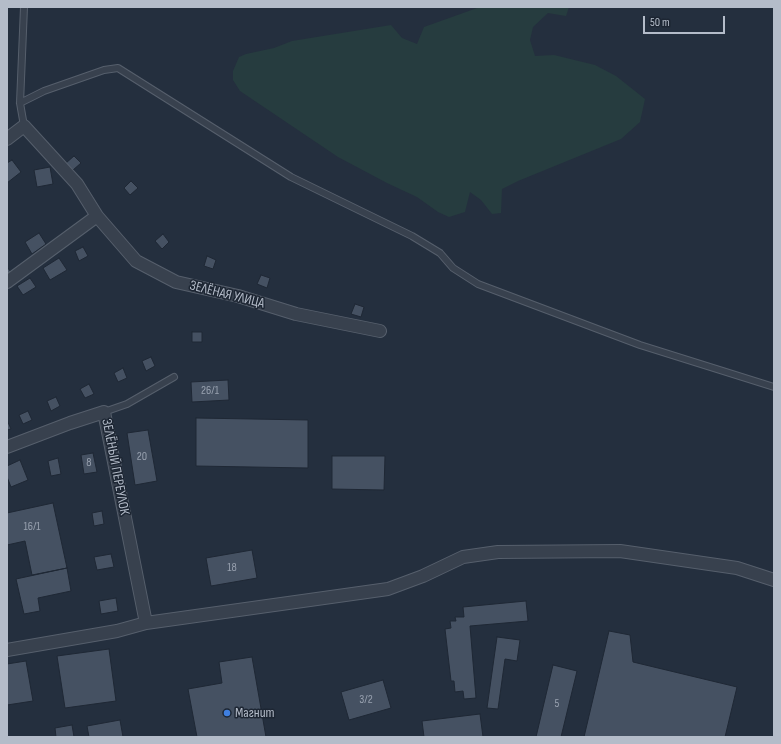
<!DOCTYPE html>
<html>
<head>
<meta charset="utf-8">
<style>
	body { margin:0 }
	#map { position:relative; width:781px; height:744px; overflow:hidden; background:#242f3e; font-family:"Sofia Sans Condensed",sans-serif }
	canvas { display:block }
	.frame { position:absolute; inset:0; border:8px solid #b4bcc9; pointer-events:none }
	.scale { position:absolute; left:643px; top:16px; width:82px; height:18px; box-sizing:border-box; border:2px solid #b4bcc9; border-top:0; padding-left:5px; font-size:12px; line-height:14px; white-space:nowrap; color:#b4bcc9; -webkit-text-stroke:3px #1d2633; paint-order:stroke }
</style>
</head>
<body>
<div id="map">
<canvas width="781" height="744"></canvas>
<div class="frame"></div>
<div class="scale">50 m</div>
</div>
<script>
const context = document.querySelector('canvas').getContext('2d');
context.lineJoin = 'round';
function paint(path, color) {
  context.fillStyle = color;
  context.fill(path, 'evenodd');
}
function toPath(rows) {
  const path = new Path2D();
  for (const r of rows) {
    path.moveTo(r[0], r[1]);
    for (let i = 2; i < r.length; i += 2) path.lineTo(r[i], r[i + 1]);
  }
  return path;
}
function trace(path, color, width, dash) {
  context.strokeStyle = color;
  context.lineWidth = width;
  context.lineCap = dash ? 'butt' : 'round';
  context.setLineDash(dash || []);
  context.stroke(path);
}
function write(font, color, halo, rows, align = 'center') {
  context.font = font + ' "Sofia Sans Condensed",sans-serif';
  context.lineWidth = 3;
  context.setLineDash([]);
  context.textBaseline = 'middle';
  context.strokeStyle = halo;
  context.fillStyle = color;
  for (const [text, x, y, turn = 0] of rows) {
    context.save();
    context.translate(x, y);
    context.rotate((+turn || 0) * Math.PI / 180);
    context.textAlign = isNaN(turn) ? turn : align;
    if (halo) context.strokeText(text, 0, 0);
    context.fillText(text, 0, 0);
    context.restore();
  }
}
const green = toPath([
	[480,7,569,7,566,16,548,13,533,27,530,40,535,56,554,55,595,65,616,76,645,99,640,122,621,139,518,181,502,189,501,213,492,214,481,200,470,192,465,212,449,217,438,212,417,197,387,183,338,157,240,91,233,80,233,71,239,57,246,54,274,48,292,41,391,25,402,38,417,44,424,27]
]);
const building = toPath([
	[74,156,81,163,73,170,66,163,74,156],
	[12,160,21,172,7,183,7,163,12,160],
	[50,167,53,184,37,187,34,170,50,167],
	[131,181,138,188,130,195,124,188,131,181],
	[39,233,46,244,32,254,25,242,39,233],
	[163,234,169,242,162,249,155,241,163,234],
	[83,247,88,256,79,261,75,251,83,247],
	[207,256,216,260,213,269,204,266,207,256],
	[59,258,67,270,50,280,43,268,59,258],
	[7,267,11,272,7,276,7,267],
	[261,275,270,278,267,288,257,284,261,275],
	[30,278,36,287,23,295,17,286,30,278],
	[355,304,364,307,361,317,351,314,355,304],
	[192,332,202,332,202,342,192,342,192,332],
	[151,357,155,366,146,371,142,361,151,357],
	[123,368,127,378,118,382,114,373,123,368],
	[228,380,229,400,192,402,191,382,228,380],
	[89,384,94,394,85,398,80,389,89,384],
	[56,397,60,406,51,411,47,401,56,397],
	[28,411,32,420,23,424,19,415,28,411],
	[196,418,308,420,308,468,196,466,196,418],
	[7,420,11,429,7,430,7,420],
	[148,430,157,481,135,485,127,433,148,430],
	[93,453,97,472,84,474,81,455,93,453],
	[332,456,385,456,384,490,332,489,332,456],
	[58,458,61,474,51,476,48,461,58,458],
	[20,460,28,480,11,487,7,477,7,466,20,460],
	[53,503,67,568,32,575,25,541,7,545,7,513,53,503],
	[102,511,104,524,94,526,92,513,102,511],
	[252,550,257,578,211,586,206,558,252,550],
	[111,554,114,567,97,570,94,557,111,554],
	[67,568,71,591,38,598,40,611,24,614,16,579,67,568],
	[116,598,118,611,101,614,99,601,116,598],
	[526,601,528,621,470,626,476,698,464,699,463,691,455,692,454,681,451,681,445,629,451,628,450,621,456,621,455,617,464,617,463,607,526,601],
	[609,631,630,635,633,662,737,687,725,737,584,737,609,631],
	[497,637,520,640,517,661,505,659,498,709,487,708,497,637],
	[109,649,116,701,65,708,57,656,109,649],
	[252,657,266,737,197,737,188,689,222,683,219,662,252,657],
	[26,661,33,701,7,705,7,664,26,661],
	[553,665,577,671,561,737,536,737,553,665],
	[383,680,391,708,349,720,341,692,383,680],
	[480,714,483,737,424,737,422,721,480,714],
	[120,720,123,737,89,737,87,726,120,720],
	[72,725,74,737,56,737,55,728,72,725]
]);
const service = toPath([
	[20,103,44,91,104,70,118,68,291,177,412,236,440,253,453,268,478,284,640,345,774,387],
	[24,126,20,103,24,7],
	[104,412,127,404,174,377]
]);
const minor = toPath([
	[7,139,24,126,77,184,97,216,136,261,176,282,238,296,296,314,380,331],
	[7,282,97,216],
	[7,447,70,423,104,412,146,623],
	[7,650,117,631,146,623,388,589,423,576,463,557,498,552,620,551,737,568,774,580]
]);
const markers = [
	[227,713,4,"#3f7fe0"]
];
const numberNames = [
	["26/1",210,391],
	["20",142,457],
	["8",89,463],
	["16/1",32,527],
	["18",232,568],
	["3/2",366,700],
	["5",557,704]
];
const streetNames = [
	["ЗЕЛЁНАЯ УЛИЦА",227,295,14],
	["ЗЕЛЁНЫЙ ПЕРЕУЛОК",115,467,79]
];
const poiNames = [
	["Магнит",235,713]
];
paint(green, '#263c3f');
paint(building, '#455162');
trace(building, '#1f2835', 1);
trace(service, '#565f6c', 8);
trace(minor, '#565f6c', 14);
trace(service, '#38414e', 6);
trace(minor, '#38414e', 12);
for (const [x, y, r, color] of markers) {
  const dot = new Path2D();
  dot.arc(x, y, r, 0, 2 * Math.PI);
  context.fillStyle = color;
  context.fill(dot);
  trace(dot, '#1d2633', 1.5);
}
write('12px', '#98a1af', null, numberNames);
write('14px', '#b4bcc9', '#1d2633', streetNames);
write('14px', '#b4bcc9', '#1d2633', poiNames, 'left');
</script>
</body>
</html>
